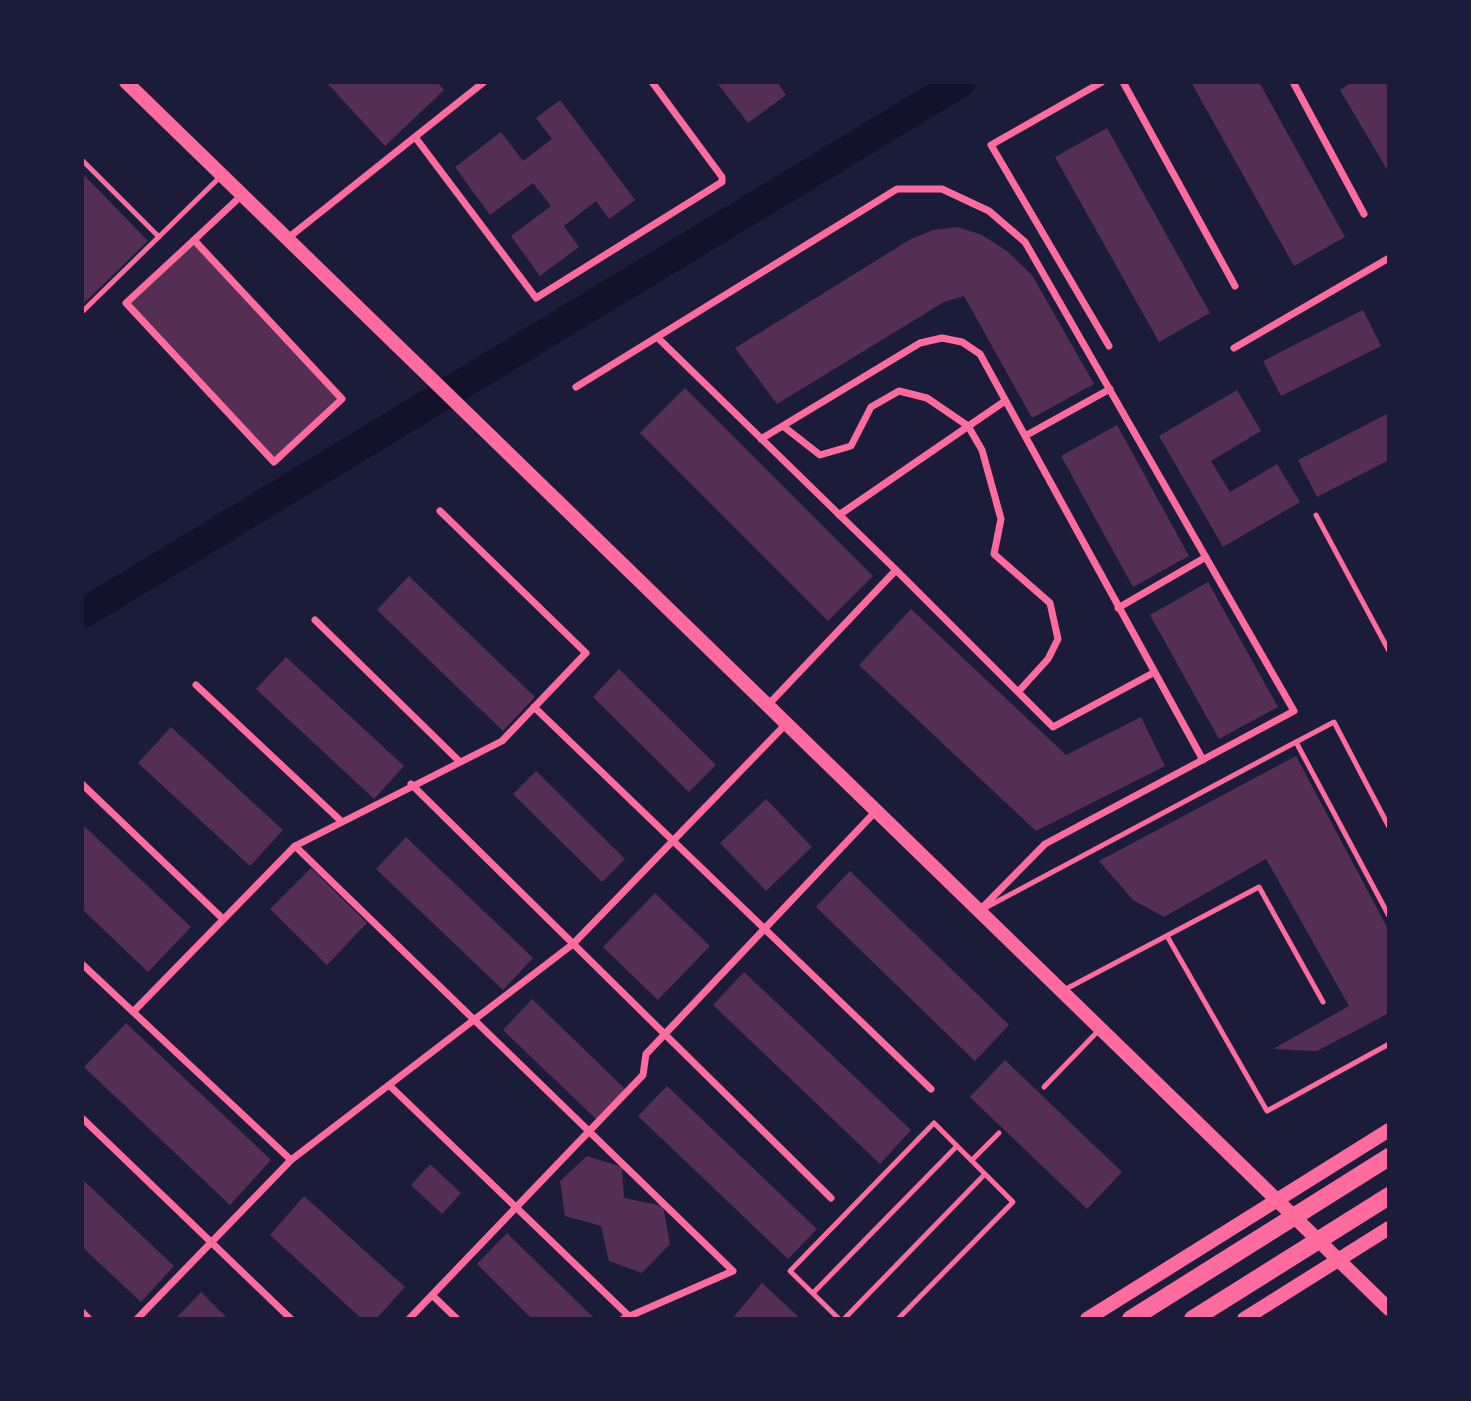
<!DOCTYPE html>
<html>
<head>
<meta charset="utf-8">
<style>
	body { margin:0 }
	#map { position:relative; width:1471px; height:1401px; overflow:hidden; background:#1b1b3a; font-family:"Zilla Slab",serif }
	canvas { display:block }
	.frame { position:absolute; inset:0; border:84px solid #1b1b3a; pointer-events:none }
</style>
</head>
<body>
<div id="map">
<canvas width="1471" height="1401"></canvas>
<div class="frame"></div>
</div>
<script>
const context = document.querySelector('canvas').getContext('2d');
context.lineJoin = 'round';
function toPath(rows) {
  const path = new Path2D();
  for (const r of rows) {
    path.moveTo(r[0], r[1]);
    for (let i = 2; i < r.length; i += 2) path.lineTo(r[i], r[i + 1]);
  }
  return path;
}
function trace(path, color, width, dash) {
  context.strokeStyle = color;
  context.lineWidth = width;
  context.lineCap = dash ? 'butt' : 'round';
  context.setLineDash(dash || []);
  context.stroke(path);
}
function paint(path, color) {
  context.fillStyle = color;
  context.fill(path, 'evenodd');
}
const canal = toPath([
	[82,614,961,82]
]);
const building = toPath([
	[326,82,437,82,444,90,385,146],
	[720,82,777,82,786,95,748,123,718,84],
	[1191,82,1259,82,1345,237,1294,266],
	[1352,82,1389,82,1389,173,1340,90],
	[560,100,635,200,609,219,596,201,564,226,579,247,540,276,511,236,551,206,533,183,490,215,455,167,501,132,523,161,552,139,536,118],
	[1107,128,1210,313,1159,342,1055,157],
	[82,173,148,241,82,305],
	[958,227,982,235,1007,251,1032,275,1094,384,1032,418,964,296,944,302,777,404,735,348,911,239,933,230],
	[194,240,342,399,274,462,126,303],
	[1363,310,1381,346,1281,396,1263,361],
	[685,388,873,576,828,621,640,433],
	[1237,390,1261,431,1211,461,1230,492,1277,464,1300,502,1223,547,1159,436],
	[1389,413,1389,460,1317,497,1298,460],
	[1117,425,1189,556,1133,587,1061,456],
	[409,576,535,697,503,731,377,610],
	[1208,582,1278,707,1219,739,1150,615],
	[911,609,1066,755,1141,717,1165,766,1036,831,859,665],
	[286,657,404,766,374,799,256,689],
	[619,669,716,765,689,792,593,697],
	[171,727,283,830,250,866,138,763],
	[1296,756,1389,931,1389,1013,1317,1051,1273,1049,1349,1006,1266,859,1164,917,1133,900,1099,861],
	[536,771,625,859,602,882,513,794],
	[766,799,812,847,766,891,720,843],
	[82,824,191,927,148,972,82,909],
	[406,837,533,958,503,990,376,869],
	[311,868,367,923,327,965,270,909],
	[850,871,1009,1025,975,1061,816,907],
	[655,893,710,946,658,1000,603,947],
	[744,972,911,1130,880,1164,713,1005],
	[532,999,625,1089,596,1119,503,1030],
	[126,1023,271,1160,230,1205,84,1067],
	[1005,1060,1122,1172,1087,1209,970,1097],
	[667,1086,817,1229,788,1259,638,1116],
	[587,1156,622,1167,624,1198,663,1206,670,1244,642,1273,609,1261,601,1226,565,1216,560,1181],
	[430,1164,461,1193,442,1214,411,1185],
	[82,1179,174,1266,141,1302,82,1247],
	[304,1196,405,1287,376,1319,362,1319,270,1235],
	[507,1233,595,1319,532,1319,477,1264],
	[762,1283,801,1319,732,1319],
	[201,1292,228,1319,175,1319]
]);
const service = toPath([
	[82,160,159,237],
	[82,312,220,177],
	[1316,515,1389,651],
	[1296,742,1334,722,1389,827],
	[985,908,1296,742,1389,916],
	[1167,936,1267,1111,1389,1044],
	[1064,990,1259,887,1323,1002],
	[1044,1087,1100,1029],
	[972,1160,999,1133],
	[813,1293,957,1146],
	[839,1319,790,1271,934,1123,1013,1202,898,1319],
	[844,1319,985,1174]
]);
const minor = toPath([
	[1102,82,991,145,1109,346],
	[1123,82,1235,286],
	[1293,82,1364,214],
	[415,137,536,298,722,182,722,177,652,82],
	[288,238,484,82],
	[194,240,342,399,274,462,126,303,194,240,242,195],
	[657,337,896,570,768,705],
	[1234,348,1389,258],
	[576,387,897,189,942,189,989,211,1025,242,1294,711,1045,844,980,910],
	[783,426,820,455,851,446,871,407,899,391,927,398,968,426,982,450,1001,519,994,554,1050,603,1058,639,1048,659,1018,692],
	[1025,436,1110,389],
	[761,439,920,343,942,338,962,342,980,354,1203,760],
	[839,515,1005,401],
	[896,570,1053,727,1153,673],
	[1118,608,1206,557],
	[315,620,459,761],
	[196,685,341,821],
	[534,707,931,1089],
	[82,784,223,919],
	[411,784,831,1198],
	[295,846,733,1271,623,1319],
	[82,964,291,1160],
	[133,1012,295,846,502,741,586,653,440,511],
	[389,1085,632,1319],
	[82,1118,291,1319],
	[432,1295,457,1319],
	[82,1312,89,1319],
	[137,1319,291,1160,573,944,786,724],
	[409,1319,643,1075,646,1054,876,811]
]);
const secondary = toPath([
	[126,82,1389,1309],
	[1087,1319,1389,1130],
	[1244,1319,1389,1228]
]);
const primary = toPath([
	[1131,1319,1389,1157],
	[1193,1319,1389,1196]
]);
trace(canal, '#12122b', 30);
paint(building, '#542f53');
trace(service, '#ff6b9d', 5);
trace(minor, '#ff6b9d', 7);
trace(secondary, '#ff6b9d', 14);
trace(primary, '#ff6b9d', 18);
</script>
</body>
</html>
